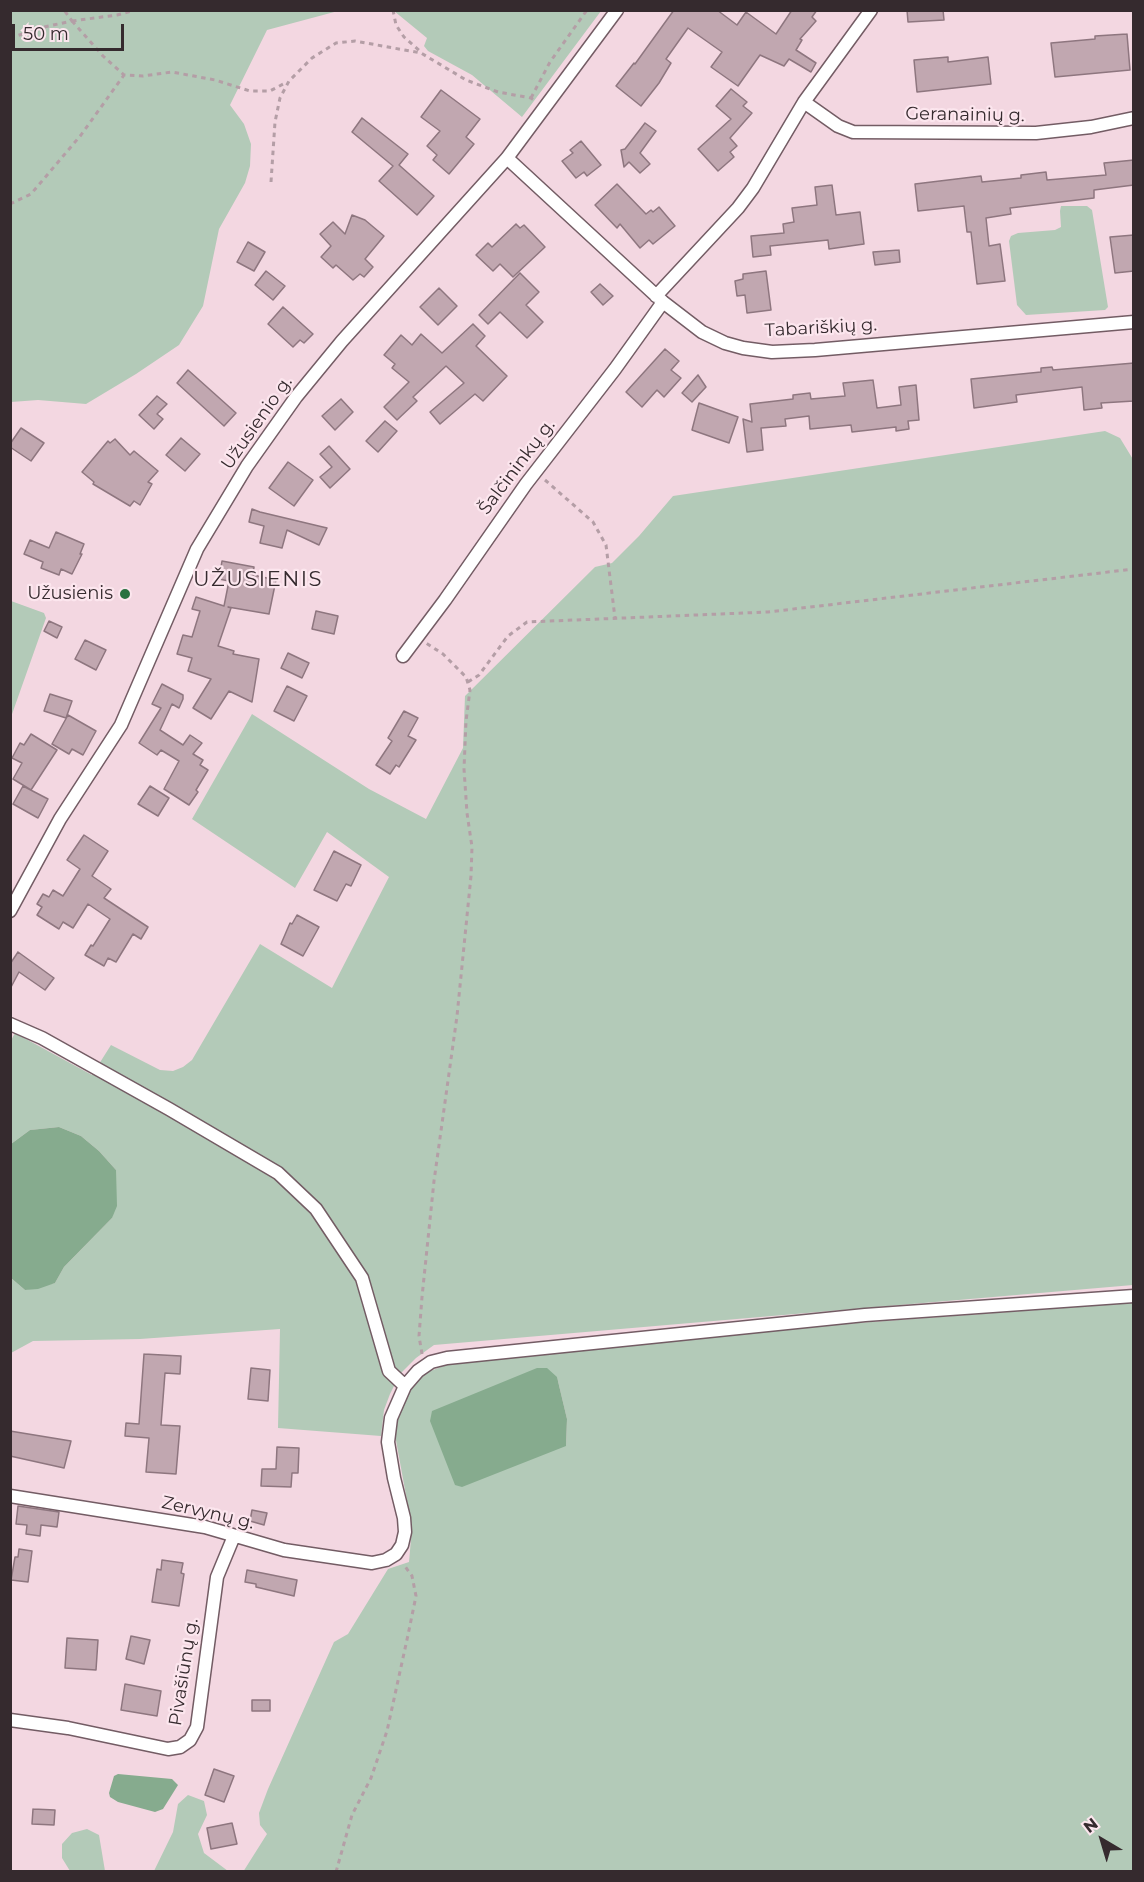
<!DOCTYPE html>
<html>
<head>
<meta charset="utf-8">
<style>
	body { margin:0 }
	#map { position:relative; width:1144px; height:1882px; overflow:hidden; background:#f3d7e1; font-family:Montserrat,sans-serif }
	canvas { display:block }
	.frame { position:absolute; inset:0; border:12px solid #352a2e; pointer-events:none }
	.north { position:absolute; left:1072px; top:1810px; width:60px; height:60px; -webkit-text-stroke:4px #fce6ee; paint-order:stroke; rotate:322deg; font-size:16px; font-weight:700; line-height:24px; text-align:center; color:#352a2e }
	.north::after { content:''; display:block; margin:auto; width:21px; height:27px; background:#352a2e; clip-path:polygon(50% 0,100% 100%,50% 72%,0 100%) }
	.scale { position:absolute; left:12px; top:24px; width:112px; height:27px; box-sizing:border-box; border:3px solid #352a2e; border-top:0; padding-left:8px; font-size:18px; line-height:21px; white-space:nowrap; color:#352a2e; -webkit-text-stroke:4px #fce6ee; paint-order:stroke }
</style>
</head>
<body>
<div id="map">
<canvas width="1144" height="1882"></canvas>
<div class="frame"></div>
<div class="north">N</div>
<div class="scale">50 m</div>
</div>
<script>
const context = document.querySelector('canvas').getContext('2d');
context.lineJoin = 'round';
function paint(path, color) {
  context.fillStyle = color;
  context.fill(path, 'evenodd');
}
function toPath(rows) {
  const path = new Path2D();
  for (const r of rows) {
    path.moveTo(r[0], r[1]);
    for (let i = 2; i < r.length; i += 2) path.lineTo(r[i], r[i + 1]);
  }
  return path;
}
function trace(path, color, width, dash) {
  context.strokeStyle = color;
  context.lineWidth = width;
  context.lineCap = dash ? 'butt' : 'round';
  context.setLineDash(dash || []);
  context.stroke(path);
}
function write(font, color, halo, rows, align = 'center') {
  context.font = font + ' Montserrat,sans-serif';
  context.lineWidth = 4.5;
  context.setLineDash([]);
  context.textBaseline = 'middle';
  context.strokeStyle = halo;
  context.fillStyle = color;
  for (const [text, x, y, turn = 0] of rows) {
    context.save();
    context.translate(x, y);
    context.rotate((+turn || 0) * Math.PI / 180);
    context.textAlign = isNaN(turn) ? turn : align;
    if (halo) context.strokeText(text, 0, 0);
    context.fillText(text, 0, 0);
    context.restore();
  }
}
const green = toPath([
	[11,10,338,11,267,30,230,105,244,124,251,144,250,166,245,183,219,229,203,306,179,345,136,374,86,404,38,400,11,402],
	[394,11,601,11,522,117,472,75,428,51,424,46,427,38],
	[1061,206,1087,206,1092,210,1108,307,1105,310,1026,315,1017,305,1009,241,1011,236,1018,233,1055,230,1061,227,1060,211],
	[1105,431,1120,438,1134,461,1133,1285,434,1345,416,1358,400,1374,390,1394,384,1410,381,1436,278,1428,280,1329,140,1339,33,1341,11,1353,11,1278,25,1290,55,1283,64,1267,112,1218,116,1170,99,1151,81,1136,59,1127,30,1130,11,1144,10,1042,15,1033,92,1075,111,1045,160,1070,173,1071,183,1067,192,1060,260,944,332,988,389,877,327,832,295,888,192,819,252,714,369,789,426,819,463,748,465,696,595,567,612,563,639,536,673,496],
	[11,601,44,613,46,618,11,717],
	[1133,1303,1133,1871,243,1872,267,1834,260,1825,259,1813,268,1789,334,1642,348,1634,388,1569,409,1562,412,1528,395,1435,401,1404,412,1386,425,1373,449,1364,830,1325],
	[557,1377,567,1419,566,1446],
	[188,1795,204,1801,207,1815,198,1834,204,1853,228,1871,154,1871,173,1832,178,1804],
	[87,1829,99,1835,105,1871,70,1871,62,1858,62,1844,72,1833]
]);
const water = toPath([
	[59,1127,81,1136,99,1151,116,1170,117,1206,112,1218,64,1267,55,1283,38,1289,25,1290,11,1278,11,1144,30,1130],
	[537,1368,547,1368,557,1377,567,1419,566,1446,462,1487,455,1485,430,1421,432,1411],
	[118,1774,172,1779,178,1785,163,1809,155,1812,118,1802,110,1797,109,1793,114,1776]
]);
const building = toPath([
	[674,10,717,10,737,25,746,12,776,34,792,10,817,10,812,17,816,21,800,39,802,40,796,50,816,63,811,72,789,59,784,66,760,55,738,86,711,67,722,52,688,28,666,59,671,63,659,83,641,106,616,86,634,63,635,64,674,10],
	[907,10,943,10,944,20,908,22,907,10],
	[1127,34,1130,70,1055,77,1051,43,1095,39,1095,36,1127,34],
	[948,57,948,62,988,57,991,84,917,92,914,60,948,57],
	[731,89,747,102,743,106,752,113,730,138,737,146,730,152,734,157,718,171,698,149,731,119,716,106,731,89],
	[441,90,480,119,466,137,474,144,449,174,433,160,437,155,427,146,440,131,421,117,441,90],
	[362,118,408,154,399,165,434,196,417,215,379,181,393,166,352,132,362,118],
	[645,123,656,131,640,153,650,164,640,173,629,162,624,167,621,150,625,149,645,123],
	[581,141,601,165,587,176,584,172,576,178,562,161,573,153,570,150,581,141],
	[1134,160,1134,185,1094,190,1094,198,1010,208,1011,214,986,218,989,246,1000,244,1005,281,977,284,971,232,967,232,964,206,918,211,915,184,981,176,982,182,1021,178,1021,175,1046,172,1047,180,1106,175,1104,163,1134,160],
	[617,184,646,214,651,210,653,212,659,207,675,226,653,244,649,240,640,248,620,224,617,228,595,205,617,184],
	[832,185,836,215,860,212,864,244,829,249,828,240,770,246,771,255,753,257,751,236,784,233,783,224,794,222,792,208,817,205,815,187,832,185],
	[352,215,365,220,384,236,365,259,373,267,364,277,360,274,353,280,336,265,333,268,321,257,331,246,320,234,333,222,345,234,352,215],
	[516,224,520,228,524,225,545,247,513,277,500,264,493,271,476,255,488,243,492,247,516,224],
	[1134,235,1134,271,1115,273,1110,237,1134,235],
	[248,242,265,252,254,271,237,262,248,242],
	[899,250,900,262,875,265,873,252,899,250],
	[266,271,285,286,273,300,255,285,266,271],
	[766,271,771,310,747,313,745,295,737,296,735,281,743,279,743,274,766,271],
	[520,273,539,292,526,305,543,322,527,338,500,312,488,324,479,315,520,273],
	[600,284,613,296,603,305,591,292,600,284],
	[439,288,457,306,438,325,420,307,439,288],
	[283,307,313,334,304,343,300,340,293,347,268,324,283,307],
	[473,324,485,336,476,346,507,376,483,401,475,394,440,424,430,412,464,383,446,366,413,397,417,401,397,420,384,407,409,382,392,368,395,364,384,355,401,335,412,345,421,334,442,353,473,324],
	[665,349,679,361,671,370,681,378,664,397,657,390,642,407,626,392,665,349],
	[1134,363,1134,401,1101,403,1102,408,1084,410,1082,387,1016,395,1017,402,974,408,971,379,1041,372,1041,368,1052,367,1053,370,1134,363],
	[188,370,236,413,224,426,177,383,188,370],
	[698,375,706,387,692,402,682,393,698,375],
	[873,380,877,408,901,405,899,387,916,385,919,420,908,421,909,429,896,431,896,427,852,432,851,425,810,429,809,416,785,419,786,426,761,428,763,450,747,452,743,419,752,422,750,404,793,399,793,395,810,393,811,399,845,396,843,383,873,380],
	[157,396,167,404,157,414,163,419,154,429,139,415,157,396],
	[341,399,353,412,335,430,322,416,341,399],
	[699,403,738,417,729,443,692,430,699,403],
	[385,421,397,431,378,452,366,441,385,421],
	[21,428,44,443,31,461,10,447,10,444,21,428],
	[181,438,200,454,185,471,166,455,181,438],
	[115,439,130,455,134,451,158,471,148,482,152,484,140,505,134,501,130,506,93,484,94,482,82,472,108,441,110,443,115,439],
	[329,446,350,469,330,488,320,477,332,467,320,454,329,446],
	[288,462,313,480,294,506,269,488,288,462],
	[252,509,260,512,327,528,319,545,287,530,282,548,260,543,264,526,249,522,252,509],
	[56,532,84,544,80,554,82,554,72,574,61,569,59,575,41,568,43,562,24,554,30,540,49,548,56,532],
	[222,561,254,567,253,575,276,580,269,614,228,607,231,608,218,646,234,651,233,654,259,659,252,702,229,691,211,719,193,708,211,679,188,671,192,658,177,654,183,635,192,637,200,611,192,609,196,597,224,606,229,581,219,579,222,561],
	[316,611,338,616,334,634,312,629,316,611],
	[49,621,62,627,57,638,44,631,49,621],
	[85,640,106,650,96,670,75,659,85,640],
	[288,653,309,663,302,678,281,668,288,653],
	[162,684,183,695,183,699,179,708,172,704,160,730,183,745,190,735,202,743,193,754,203,760,200,765,208,770,196,790,198,792,189,805,164,789,179,761,161,750,157,755,139,743,161,708,152,704,162,684],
	[287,686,307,696,294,721,274,711,287,686],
	[50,694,72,701,66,718,44,711,50,694],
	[404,711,418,718,408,736,416,740,399,767,396,765,390,774,376,765,392,741,388,738,404,711],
	[68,715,96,731,83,755,72,749,69,754,52,744,68,715],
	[31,734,57,750,31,790,13,779,22,763,12,758,20,743,24,745,31,734],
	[23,786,48,799,38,818,13,804,23,786],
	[150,786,169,798,158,816,138,804,150,786],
	[84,835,108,851,92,876,111,889,104,898,148,927,141,939,133,934,116,962,108,958,104,966,85,955,91,945,93,946,110,919,88,904,73,928,63,922,59,929,37,915,42,907,37,904,43,894,49,897,53,890,63,896,80,869,67,860,84,835],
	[334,851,361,865,351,886,346,884,337,901,314,890,334,851],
	[297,915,319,927,303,956,281,944,290,923,292,924,297,915],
	[18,952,54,978,45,990,19,972,10,989,10,964,18,952],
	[144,1354,181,1356,180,1374,165,1373,161,1425,180,1426,176,1474,146,1472,149,1438,125,1436,126,1423,139,1424,144,1354],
	[251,1368,270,1370,268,1401,248,1399,251,1368],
	[10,1431,71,1441,64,1468,10,1456,10,1431],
	[277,1447,299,1448,298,1473,292,1473,291,1487,261,1486,262,1469,276,1469,277,1447],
	[18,1506,59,1512,57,1527,41,1525,40,1536,26,1534,27,1525,16,1524,18,1506],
	[252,1510,267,1513,264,1525,250,1521,252,1510],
	[19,1549,32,1551,28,1582,11,1580,15,1557,18,1557,19,1549],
	[162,1560,183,1563,181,1573,184,1574,179,1606,152,1602,157,1569,161,1570,162,1560],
	[247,1570,297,1580,294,1596,256,1587,256,1584,245,1582,247,1570],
	[131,1636,150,1640,144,1664,126,1659,131,1636],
	[67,1638,98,1640,96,1670,65,1668,67,1638],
	[125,1684,161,1691,157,1716,121,1710,125,1684],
	[252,1700,270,1700,270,1711,252,1711,252,1700],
	[214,1769,234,1776,224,1802,205,1795,214,1769],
	[33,1809,55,1810,54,1825,32,1824,33,1809],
	[232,1823,237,1844,211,1849,207,1828,232,1823]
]);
const path = toPath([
	[393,10,396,25,404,37,421,52],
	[72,21,103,56,124,75,143,76,172,72,215,80,250,91,270,91,287,82],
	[72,21,117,15,136,10],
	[10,38,44,27,72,21,64,10],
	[531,98,550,62,587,10],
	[271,182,275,122,280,98,289,81,312,58,336,43,355,41,421,53,466,80,498,92,531,98,535,101],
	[10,204,31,194,81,135,124,75],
	[545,480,593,522,606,545,615,618],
	[468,682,479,675,508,636,527,622,768,612,1134,569],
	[422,1354,419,1336,422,1297,434,1181,457,1016,471,876,472,847,467,813,464,769,466,721,470,690,466,677,443,654,426,643],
	[336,1872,352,1815,371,1778,387,1731,408,1635,416,1596,412,1576,404,1565]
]);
const minor = toPath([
	[804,102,838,126,853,132,1036,133,1091,127,1134,118],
	[507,158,663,302,702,332,725,343,743,348,772,352,815,350,1134,322],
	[656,296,738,208,753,188,804,102,871,10],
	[403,656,445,600,526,484,615,369,663,302],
	[10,911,60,819,121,725,197,549,247,466,296,397,342,341,507,158,617,10],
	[10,1024,42,1038,169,1109,278,1173,316,1209,362,1278,389,1371,405,1386],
	[10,1496,205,1527,284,1550,372,1563,386,1560,396,1554,402,1545,405,1532,404,1518,394,1478,388,1442,391,1418,405,1386,418,1371,431,1362,447,1358,865,1315,1134,1296],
	[10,1720,68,1728,168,1749,180,1747,190,1740,197,1727,217,1577,234,1536]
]);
const markers = [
	[125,594,6,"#287240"]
];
const streetNames = [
	["Geranainių g.",965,115,1],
	["Tabariškių g.",821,328,-3],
	["Užusienio g.",257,423,-55],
	["Šalčininkų g.",517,467,-53],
	["Zervynų g.",208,1513,13],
	["Pivašiūnų g.",184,1672,-81]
];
const poiNames = [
	["Užusienis",113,594]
];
const quarterNames = [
	["UŽUSIENIS",258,580]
];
paint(green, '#b3cab8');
paint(water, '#86ab8e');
paint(building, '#c1a7b0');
trace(building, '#8e767f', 1.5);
trace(minor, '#735c64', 15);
trace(path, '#b49ea6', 3, [4.5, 4.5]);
trace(minor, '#fff', 12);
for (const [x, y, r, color] of markers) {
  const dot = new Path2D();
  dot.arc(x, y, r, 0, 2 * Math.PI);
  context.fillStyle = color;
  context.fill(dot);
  trace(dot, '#fce6ee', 2);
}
write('18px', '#352a2e', '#fce6ee', streetNames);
write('18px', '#352a2e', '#fce6ee', poiNames, 'right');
context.letterSpacing = '1.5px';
write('21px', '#352a2e', '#fce6ee', quarterNames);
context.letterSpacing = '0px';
</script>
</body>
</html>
